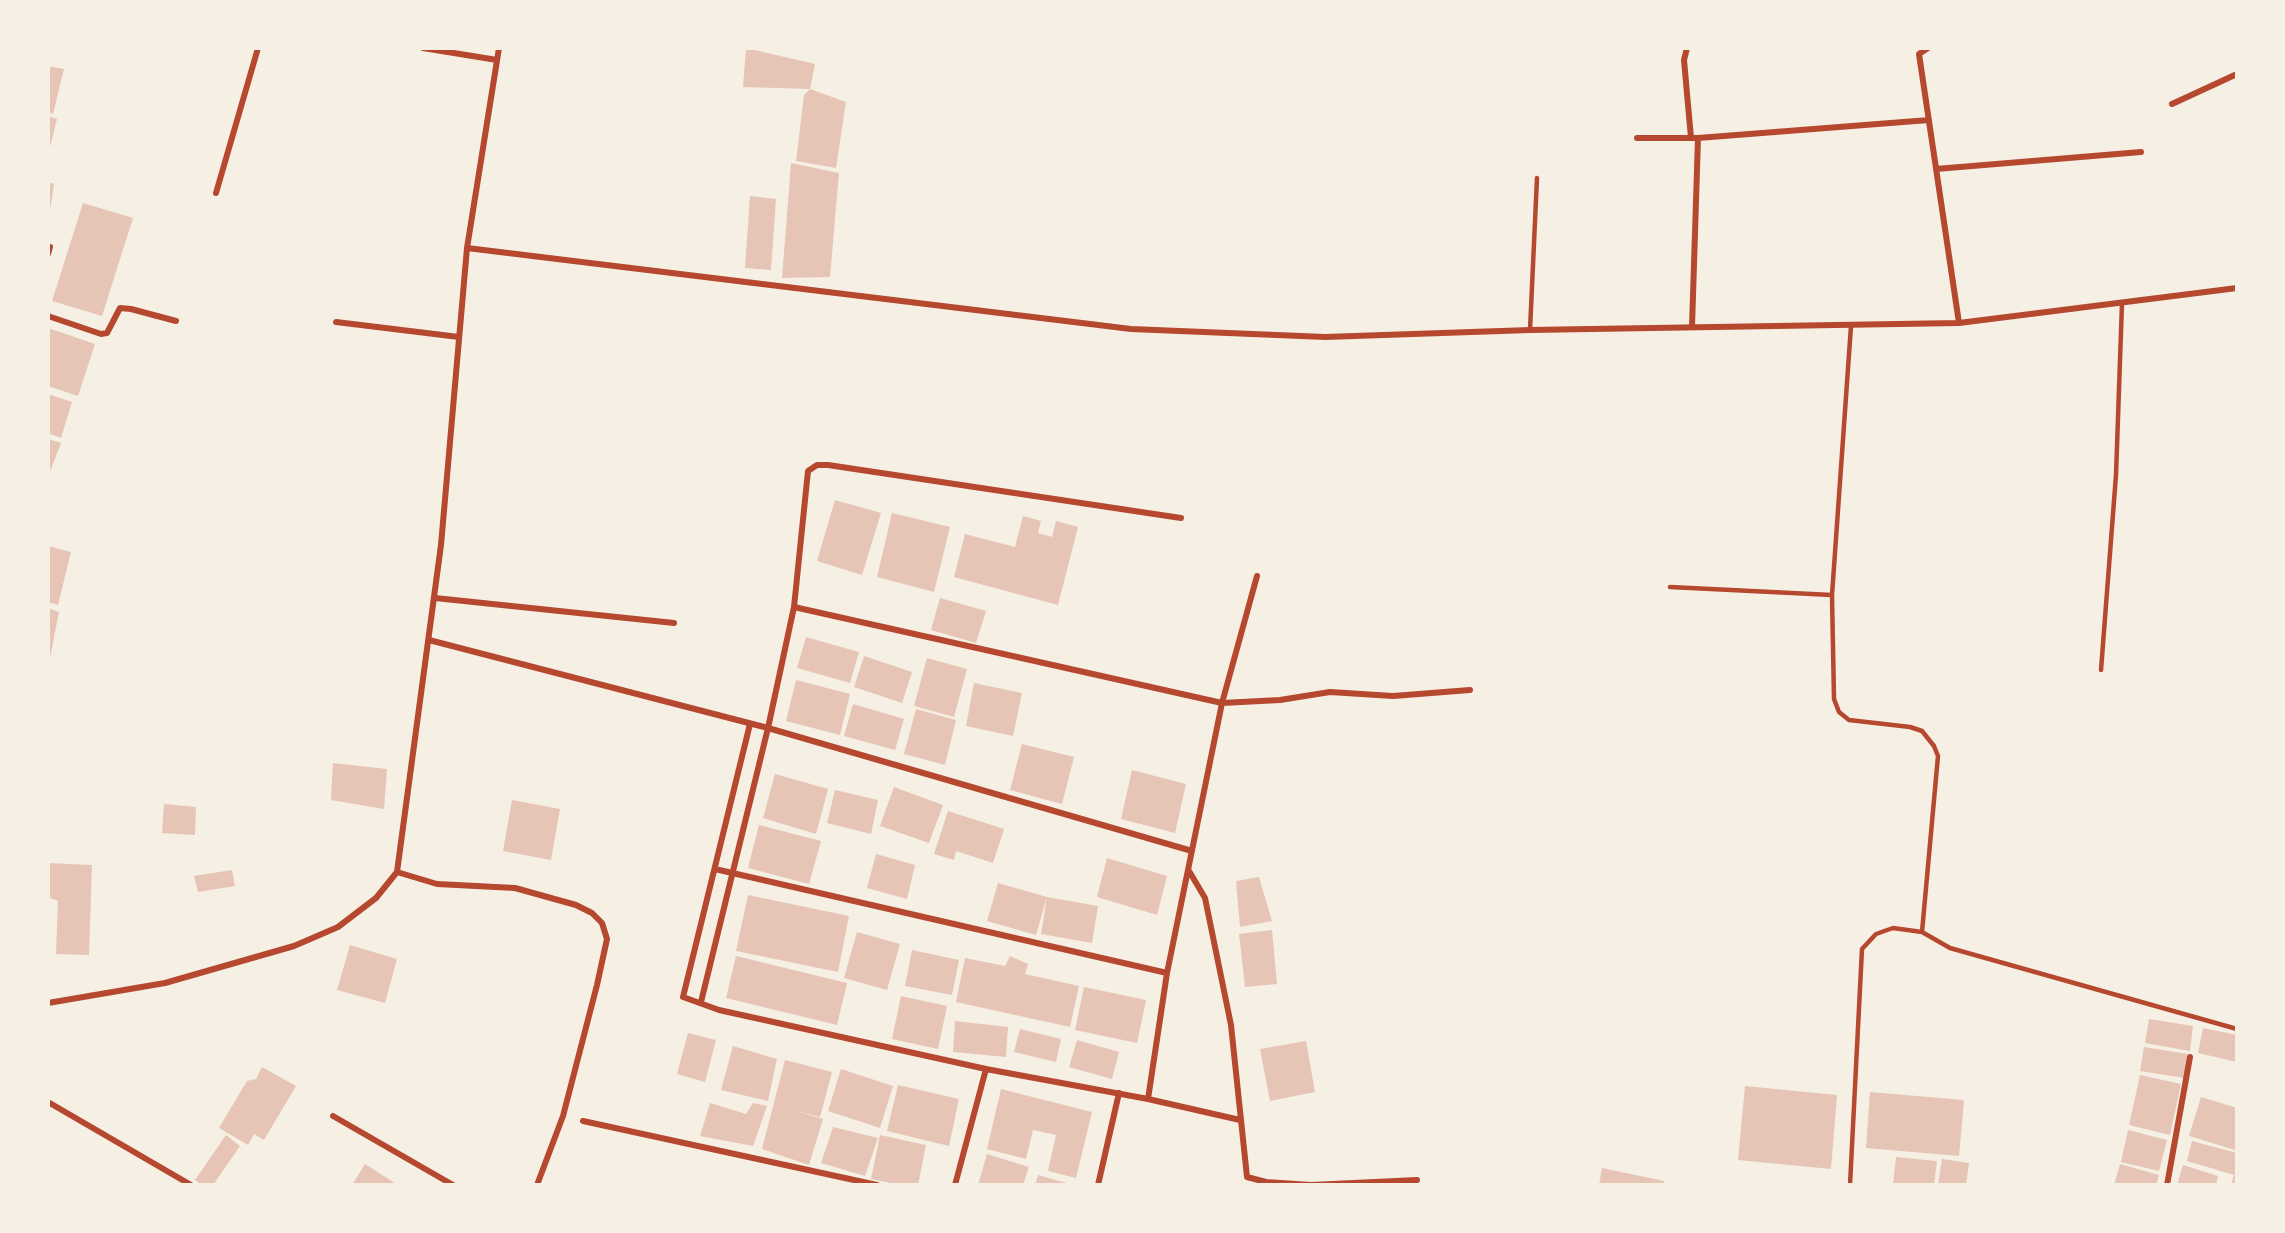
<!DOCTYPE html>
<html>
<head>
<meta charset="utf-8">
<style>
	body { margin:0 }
	#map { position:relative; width:2285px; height:1233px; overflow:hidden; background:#f6efe4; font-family:Overpass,sans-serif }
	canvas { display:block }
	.frame { position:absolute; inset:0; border:50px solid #f6efe4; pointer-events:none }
</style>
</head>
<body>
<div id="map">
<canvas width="2285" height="1233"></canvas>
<div class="frame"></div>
</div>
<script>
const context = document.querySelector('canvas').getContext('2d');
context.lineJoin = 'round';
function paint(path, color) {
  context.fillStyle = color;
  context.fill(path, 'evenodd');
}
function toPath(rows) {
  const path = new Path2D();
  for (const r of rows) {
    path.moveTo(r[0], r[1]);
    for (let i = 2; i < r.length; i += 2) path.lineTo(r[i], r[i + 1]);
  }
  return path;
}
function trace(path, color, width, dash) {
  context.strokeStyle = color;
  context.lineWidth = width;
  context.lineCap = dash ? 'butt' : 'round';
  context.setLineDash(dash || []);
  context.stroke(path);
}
const building = toPath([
	[746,48,815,64,810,89,743,87],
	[48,66,64,69,53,114,48,112],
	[810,89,846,102,836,168,796,161,804,95],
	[48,116,57,119,49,151,48,151],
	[791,163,839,173,830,277,782,278],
	[48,182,54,184,50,211,48,211],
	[750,196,776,199,771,270,745,268],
	[83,203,133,218,102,316,52,301],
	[48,328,95,344,78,396,48,386],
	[48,394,72,402,61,438,48,433],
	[48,439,61,443,48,477],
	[835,500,881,513,862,575,817,561],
	[892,513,950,527,934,592,877,577],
	[1023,516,1041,521,1038,533,1052,537,1056,521,1078,527,1058,605,954,577,965,534,1015,547],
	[48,546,71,552,58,605,48,602],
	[940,598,986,611,976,643,931,630],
	[48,608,59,612,49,663,48,663],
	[806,637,859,652,850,683,797,668],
	[864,656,912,672,902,703,854,687],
	[927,658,967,669,954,717,914,706],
	[796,680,850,694,840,735,786,721],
	[974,683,1022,693,1013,736,966,726],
	[853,704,904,719,895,750,844,736],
	[916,709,956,720,945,765,904,754],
	[1022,744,1074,757,1062,804,1010,790],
	[333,763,387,769,384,809,331,800],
	[1132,770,1186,784,1175,833,1121,819],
	[775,774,828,789,816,834,763,818],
	[894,787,943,805,929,843,880,826],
	[835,790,878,800,871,834,827,823],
	[512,800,560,809,551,860,503,851],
	[164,804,196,807,195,835,162,833],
	[948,811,1004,829,993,863,956,851,954,860,934,854],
	[759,825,821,841,809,884,748,868],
	[876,854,915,865,907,899,867,888],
	[1107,858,1167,876,1157,915,1097,897],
	[48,863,92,865,89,955,56,954,58,901,48,897],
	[232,870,235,886,198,892,194,876],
	[1259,877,1272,921,1240,927,1236,881],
	[998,883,1047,897,1036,935,987,921],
	[748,895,849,916,838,972,736,951],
	[1047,897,1098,906,1092,943,1041,934],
	[1272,930,1277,984,1245,987,1239,934],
	[857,932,900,944,887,990,844,978],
	[350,945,397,959,385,1003,337,990],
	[912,950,959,960,952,995,905,986],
	[736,956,847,983,837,1025,726,998],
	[1010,956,1028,964,1025,974,1079,986,1070,1027,956,1002,965,958,1005,966],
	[1084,987,1146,1000,1137,1043,1075,1030],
	[901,996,947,1006,938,1049,892,1039],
	[2149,1019,2193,1026,2190,1051,2145,1043],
	[955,1021,1008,1027,1006,1057,953,1052],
	[2203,1028,2237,1035,2237,1062,2198,1053],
	[1020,1029,1061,1039,1056,1062,1014,1052],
	[688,1033,716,1040,705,1082,677,1074],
	[1077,1040,1119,1052,1112,1079,1069,1067],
	[1306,1041,1315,1092,1270,1101,1260,1049],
	[733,1046,777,1059,768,1101,721,1090],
	[2144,1047,2188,1054,2184,1078,2140,1071],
	[785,1060,832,1072,820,1117,796,1111,823,1119,809,1165,762,1149],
	[262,1067,296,1086,264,1140,254,1134,248,1145,219,1128,247,1081,256,1079],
	[841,1069,893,1086,880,1128,828,1111],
	[2140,1075,2181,1084,2170,1135,2129,1125],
	[898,1085,959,1099,949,1146,887,1131],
	[1745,1086,1837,1095,1831,1169,1738,1160],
	[1001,1089,1092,1112,1076,1178,1048,1171,1056,1135,1033,1130,1026,1159,987,1149],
	[1870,1092,1964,1100,1959,1156,1866,1148],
	[2201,1097,2237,1108,2235,1150,2189,1136],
	[710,1103,746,1114,753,1103,767,1106,753,1146,700,1136],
	[833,1127,878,1138,865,1176,821,1163],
	[2128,1130,2167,1140,2159,1171,2121,1162],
	[226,1135,240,1146,213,1185,202,1185,195,1180],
	[880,1135,926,1145,918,1185,901,1185,871,1179],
	[2192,1141,2237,1153,2237,1185,2231,1185,2234,1175,2187,1161],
	[987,1154,1029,1167,1023,1185,978,1185],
	[1896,1157,1937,1161,1934,1185,1893,1185],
	[1942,1159,1969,1163,1966,1185,1938,1185],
	[365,1164,398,1185,352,1185],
	[2120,1164,2159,1175,2156,1185,2114,1185],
	[2183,1165,2218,1176,2216,1185,2177,1185],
	[1602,1168,1664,1181,1663,1185,1599,1185],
	[1038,1175,1070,1184,1070,1185,1035,1185]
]);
const service = toPath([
	[1851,326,1832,595,1834,699,1839,712,1849,720,1910,727,1922,731,1934,746,1938,756,1922,932],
	[1530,330,1537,178],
	[1670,587,1832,595],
	[2101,670,2116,475,2122,303],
	[1850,1185,1862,949,1876,934,1893,928,1922,932,1950,948,2237,1029]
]);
const minor = toPath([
	[423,48,497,60],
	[1687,48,1684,60,1691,138],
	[1928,48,1919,54,1959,323],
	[2172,104,2237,74],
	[1637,138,1698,138,1929,120],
	[1936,169,2141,152],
	[216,193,258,48],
	[467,248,1131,329,1325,337,1530,330,1959,323,2237,288],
	[48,254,50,247],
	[48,316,101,334,107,333,120,308,131,309,176,321],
	[336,322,459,337],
	[1692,327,1698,138],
	[1257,576,1222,703,1280,700,1330,692,1393,696,1470,690],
	[435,598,674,623],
	[794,607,1222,703,1167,973,1148,1099],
	[429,640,768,728,1192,851],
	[750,724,683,997,719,1010,986,1069,1148,1099,1240,1120],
	[715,869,1167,973],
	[1189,871,1205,898,1231,1025,1247,1177,1266,1182,1311,1185,1417,1180],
	[397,872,437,884,515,888,576,905,592,913,602,923,607,939,597,985,563,1116,537,1185],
	[701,1002,768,728,794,607,808,471,817,465,828,465,1181,518],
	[48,1003,165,983,294,946,338,927,376,898,397,872,441,545,467,248,499,48],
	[48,1102,191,1185],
	[333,1116,453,1185],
	[583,1121,877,1185],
	[955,1185,986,1069],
	[1098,1185,1119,1093],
	[2167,1185,2190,1057]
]);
paint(building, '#e6c5b7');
trace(service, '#b5482f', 4.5);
trace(minor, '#b5482f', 6);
</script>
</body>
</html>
